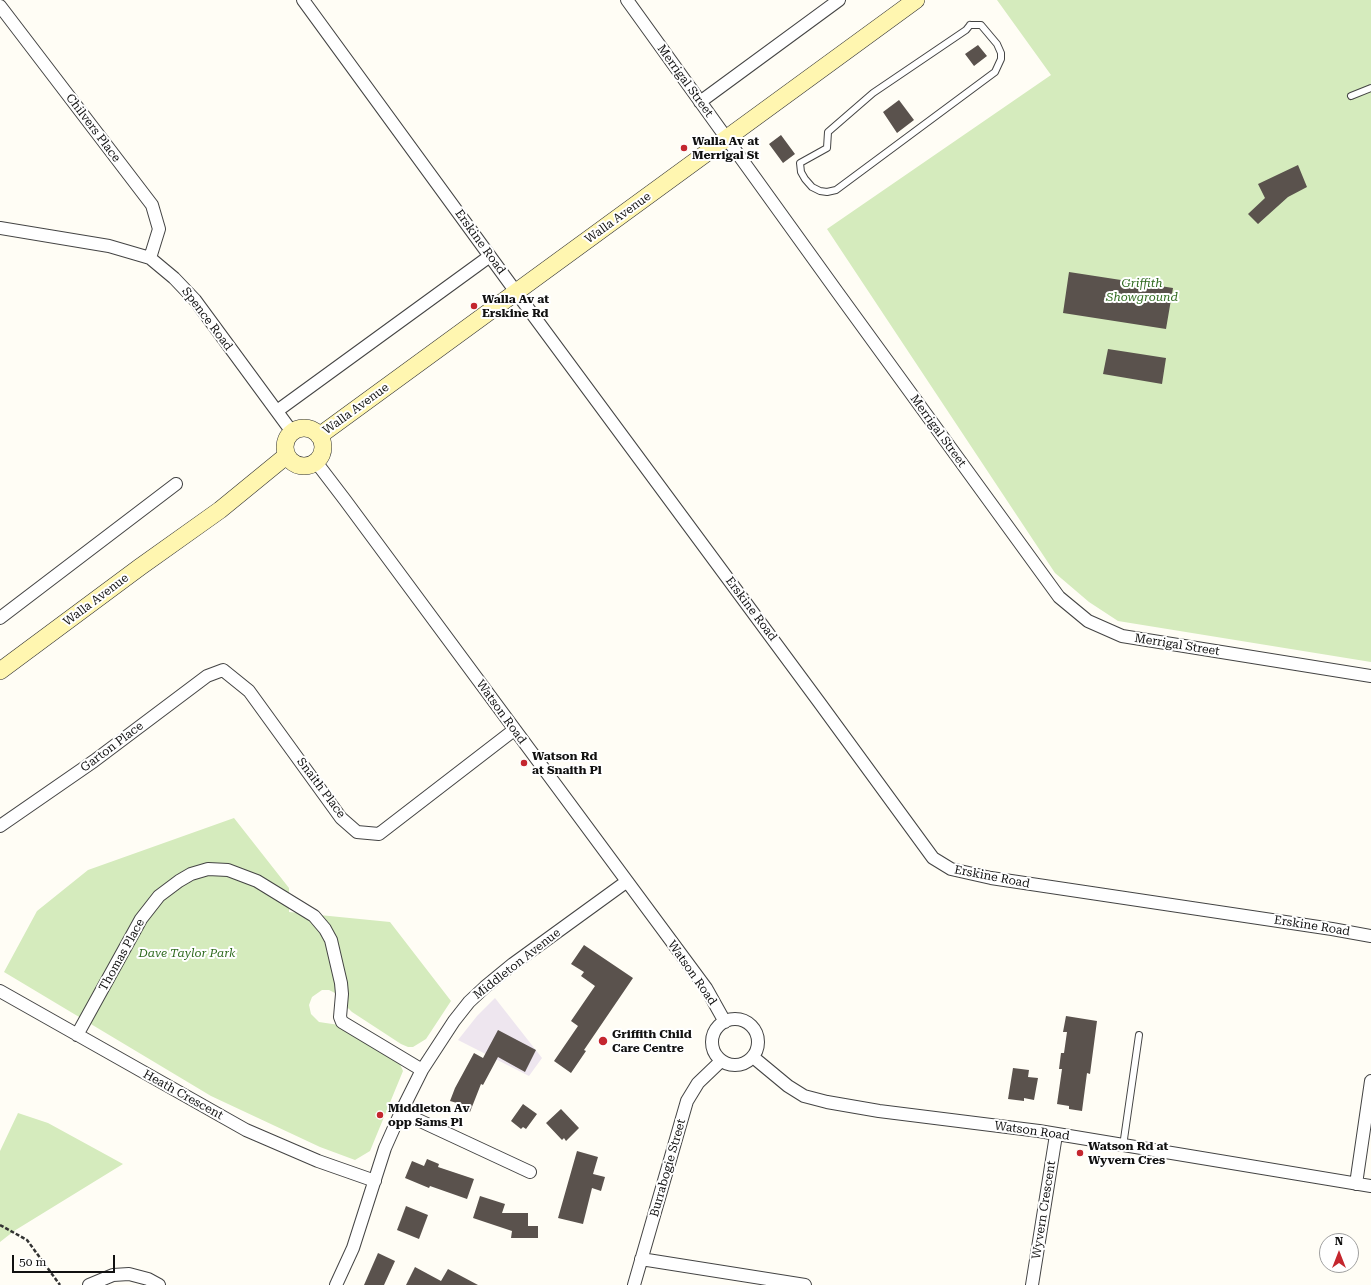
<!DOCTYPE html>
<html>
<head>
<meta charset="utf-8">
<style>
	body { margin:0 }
	#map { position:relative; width:1371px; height:1285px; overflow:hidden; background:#fffdf5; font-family:"Roboto Serif",serif }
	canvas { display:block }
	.north { position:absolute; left:1319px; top:1233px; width:40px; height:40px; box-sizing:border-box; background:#fff; border:1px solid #a0a0a0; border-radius:50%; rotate:0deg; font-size:11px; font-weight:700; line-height:16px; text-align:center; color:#111 }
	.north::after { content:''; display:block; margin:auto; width:14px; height:18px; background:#c4262e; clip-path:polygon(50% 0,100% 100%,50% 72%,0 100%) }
	.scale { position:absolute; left:12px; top:1255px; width:103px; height:18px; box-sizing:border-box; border:2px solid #111; border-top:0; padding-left:5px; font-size:12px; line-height:14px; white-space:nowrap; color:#111; -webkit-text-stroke:3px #fff; paint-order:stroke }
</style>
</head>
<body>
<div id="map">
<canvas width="1371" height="1285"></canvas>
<div class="north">N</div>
<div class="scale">50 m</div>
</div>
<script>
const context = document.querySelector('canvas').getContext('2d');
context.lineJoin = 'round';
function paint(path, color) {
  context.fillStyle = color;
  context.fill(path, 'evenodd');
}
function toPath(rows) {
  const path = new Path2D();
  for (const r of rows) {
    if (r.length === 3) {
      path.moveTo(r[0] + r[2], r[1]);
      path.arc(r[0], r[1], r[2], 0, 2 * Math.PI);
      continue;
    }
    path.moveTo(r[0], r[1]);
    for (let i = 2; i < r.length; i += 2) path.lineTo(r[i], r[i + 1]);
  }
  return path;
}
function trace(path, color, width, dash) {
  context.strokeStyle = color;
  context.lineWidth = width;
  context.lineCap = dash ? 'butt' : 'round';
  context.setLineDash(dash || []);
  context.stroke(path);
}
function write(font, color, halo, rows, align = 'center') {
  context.font = font + ' "Roboto Serif",serif';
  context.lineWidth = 4;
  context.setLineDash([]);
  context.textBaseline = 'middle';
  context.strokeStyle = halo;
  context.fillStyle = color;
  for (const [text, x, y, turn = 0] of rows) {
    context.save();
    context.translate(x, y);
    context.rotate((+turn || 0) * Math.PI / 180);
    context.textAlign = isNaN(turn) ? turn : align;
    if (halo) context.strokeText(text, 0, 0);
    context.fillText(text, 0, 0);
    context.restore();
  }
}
const industrial = toPath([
	[495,998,542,1058,529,1076,458,1040,477,1016]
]);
const green = toPath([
	[997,0,1371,0,1371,662,1118,621,1089,602,1055,573,827,229,1051,75],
	[234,818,289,888,289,912,390,922,451,1001,426,1039,413,1047,408,1047,401,1044,352,1012,345,1005,340,997,335,993,329,990,322,990,312,997,309,1005,311,1014,319,1022,339,1025,397,1057,403,1071,370,1151,355,1160,320,1147,211,1096,4,972,37,911,88,870],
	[18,1113,48,1123,123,1164,14,1231,0,1242,0,1151]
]);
const building = toPath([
	[978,45,987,56,974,66,965,54],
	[899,100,914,120,897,133,883,112],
	[781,135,795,154,783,163,769,144],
	[1298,165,1307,187,1288,197,1258,224,1248,214,1265,198,1258,184],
	[1069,272,1173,288,1166,329,1063,313],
	[1108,349,1166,358,1162,384,1103,374],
	[584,945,633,978,584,1050,586,1051,571,1073,554,1061,578,1026,571,1021,595,986,581,976,584,972,571,964],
	[1066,1016,1097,1021,1090,1074,1087,1073,1082,1111,1069,1109,1069,1106,1057,1104,1062,1069,1059,1069,1061,1053,1064,1053,1067,1032,1063,1032],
	[498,1030,536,1050,525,1072,498,1057,483,1085,481,1084,470,1112,455,1106,457,1103,450,1101,455,1088,474,1053,483,1058],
	[1013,1068,1029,1070,1028,1077,1038,1078,1034,1100,1024,1098,1024,1101,1008,1099],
	[523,1104,537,1114,526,1129,523,1127,521,1129,511,1121],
	[561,1109,579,1128,566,1141,564,1138,562,1140,546,1123],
	[577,1151,598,1157,593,1174,605,1177,601,1191,592,1188,583,1224,558,1218],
	[427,1159,439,1164,438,1167,474,1179,467,1199,430,1186,429,1188,405,1178,412,1161,424,1166],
	[480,1196,505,1204,502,1213,528,1213,528,1226,538,1226,538,1238,511,1238,512,1231,473,1218],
	[406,1206,428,1215,419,1239,397,1230],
	[378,1253,395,1261,384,1285,364,1285],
	[415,1267,441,1281,448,1269,478,1285,406,1285]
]);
const path = toPath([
	[0,1225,27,1240,60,1285]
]);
const lane = toPath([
	[970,25,981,25,997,44,1001,53,1001,59,995,72,836,190,827,192,820,191,812,187,805,179,801,172,800,163,827,148,828,132,873,93,966,30,970,25],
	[1351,96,1371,88],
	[1123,1146,1139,1035]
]);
const street = toPath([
	[303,0,516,292,819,702,933,858,951,869,991,878,1332,929,1371,936],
	[627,0,838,293,1059,597,1088,621,1122,636,1371,676],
	[0,6,152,205,159,229,150,258],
	[700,102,839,0],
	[0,228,109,246,150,258,174,278,195,300,292,432],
	[277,411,490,256],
	[316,462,345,500,706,988,725,1022],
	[0,618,176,484],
	[0,826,94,761,207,676,223,670,249,691,341,818,357,832,379,834,514,730],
	[0,991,246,1130,318,1161,375,1181],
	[735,1042,23],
	[77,1035,141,919,159,896,179,881,191,874,208,869,228,870,257,881,314,916,325,929,331,940,341,983,342,994,340,1017,342,1022,422,1070],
	[753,1057,788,1086,804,1096,827,1102,879,1111,1039,1131,1371,1186],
	[401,1112,530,1172],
	[1356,1184,1371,1081],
	[641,1259,805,1285],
	[89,1285,113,1275,129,1274,148,1279,159,1285],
	[336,1285,353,1248,385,1148,401,1112,422,1070,454,1021,469,1002,485,987,513,964,626,882],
	[634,1285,687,1101,698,1083,721,1061],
	[1032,1285,1056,1135]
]);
const secondary = toPath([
	[304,447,19],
	[319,436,916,0],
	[0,671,140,567,220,510,286,456]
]);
const markers = [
	[684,148,4,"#c4262e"],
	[474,306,4,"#c4262e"],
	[524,763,4,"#c4262e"],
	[603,1041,5,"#c4262e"],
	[380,1115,4,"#c4262e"],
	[1080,1153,4,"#c4262e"]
];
const streetNames = [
	["Merrigal Street",685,81,54],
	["Chilvers Place",93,128,53],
	["Walla Avenue",618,218,-36],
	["Erskine Road",480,242,54],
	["Spence Road",207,319,53],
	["Walla Avenue",356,409,-36],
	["Merrigal Street",938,431,54],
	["Walla Avenue",96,600,-37],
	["Erskine Road",751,609,53],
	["Merrigal Street",1177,645,9],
	["Watson Road",501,712,54],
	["Garton Place",112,747,-37],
	["Snaith Place",321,788,53],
	["Erskine Road",992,877,11],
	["Erskine Road",1312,926,9],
	["Thomas Place",122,955,-61],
	["Middleton Avenue",517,964,-38],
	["Watson Road",692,973,55],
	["Heath Crescent",183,1095,29],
	["Watson Road",1032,1131,8],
	["Burrabogie Street",668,1168,-74],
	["Wyvern Crescent",1044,1210,-81]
];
const poiNames = [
	["Walla Av at",692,141],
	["Merrigal St",692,155],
	["Walla Av at",482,299],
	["Erskine Rd",482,313],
	["Watson Rd",532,756],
	["at Snaith Pl",532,770],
	["Griffith Child",612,1034],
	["Care Centre",612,1048],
	["Middleton Av",388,1108],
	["opp Sams Pl",388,1122],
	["Watson Rd at",1088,1146],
	["Wyvern Cres",1088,1160]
];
const parkNames = [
	["Griffith",1142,283],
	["Showground",1142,297],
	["Dave Taylor Park",187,953]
];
paint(industrial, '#eee6ef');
paint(green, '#d5ebbd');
paint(building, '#5a524d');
trace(lane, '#444', 8);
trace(street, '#444', 14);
trace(secondary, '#333', 18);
trace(path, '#333', 2.5, [4, 2]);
trace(lane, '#fff', 6);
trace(street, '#fff', 12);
trace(secondary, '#fff6b0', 17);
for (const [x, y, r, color] of markers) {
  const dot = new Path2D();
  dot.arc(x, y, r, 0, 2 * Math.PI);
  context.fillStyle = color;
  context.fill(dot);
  trace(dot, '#fff', 1.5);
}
write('12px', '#111', '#fff', streetNames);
write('bold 12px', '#111', '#fff', poiNames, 'left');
write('italic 12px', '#2f6b1f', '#fff', parkNames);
</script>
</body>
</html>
